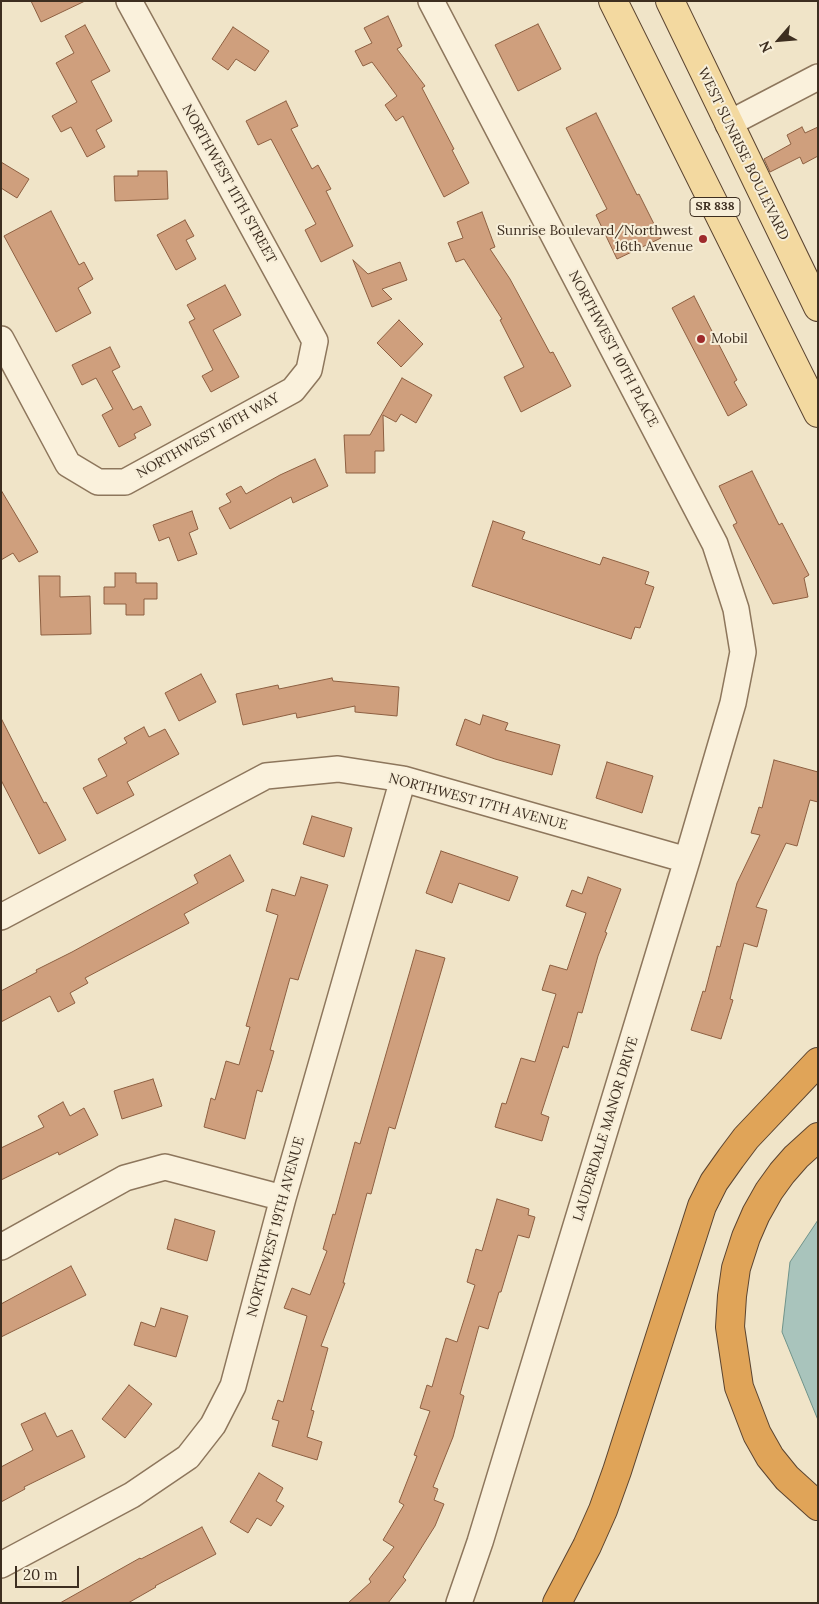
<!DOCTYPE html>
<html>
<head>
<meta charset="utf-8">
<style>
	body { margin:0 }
	#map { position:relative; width:819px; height:1604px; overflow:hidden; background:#f0e4c8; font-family:Lora,serif }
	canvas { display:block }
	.frame { position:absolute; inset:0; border:2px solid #3d2e20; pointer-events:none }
	.north { position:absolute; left:754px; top:15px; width:50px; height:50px; -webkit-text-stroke:4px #f7eed8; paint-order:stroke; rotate:243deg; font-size:14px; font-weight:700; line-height:20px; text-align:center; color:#3d2e20 }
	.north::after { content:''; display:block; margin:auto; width:18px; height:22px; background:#3d2e20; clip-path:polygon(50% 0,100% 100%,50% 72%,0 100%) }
	.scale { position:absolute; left:15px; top:1566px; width:64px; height:22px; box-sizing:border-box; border:2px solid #3d2e20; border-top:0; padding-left:6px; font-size:15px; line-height:18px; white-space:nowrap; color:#3d2e20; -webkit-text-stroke:4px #f7eed8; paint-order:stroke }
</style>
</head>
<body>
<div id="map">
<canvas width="819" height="1604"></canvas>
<div class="frame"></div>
<div class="north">N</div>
<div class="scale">20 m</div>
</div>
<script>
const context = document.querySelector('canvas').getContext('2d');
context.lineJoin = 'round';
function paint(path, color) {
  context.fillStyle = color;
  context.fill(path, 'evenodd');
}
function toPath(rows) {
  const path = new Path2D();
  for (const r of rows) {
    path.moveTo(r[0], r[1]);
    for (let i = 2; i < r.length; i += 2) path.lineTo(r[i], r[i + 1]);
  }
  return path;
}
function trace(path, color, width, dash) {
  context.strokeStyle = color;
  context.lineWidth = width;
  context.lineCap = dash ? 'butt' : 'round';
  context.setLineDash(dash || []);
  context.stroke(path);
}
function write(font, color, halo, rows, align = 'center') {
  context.font = font + ' Lora,serif';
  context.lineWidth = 4;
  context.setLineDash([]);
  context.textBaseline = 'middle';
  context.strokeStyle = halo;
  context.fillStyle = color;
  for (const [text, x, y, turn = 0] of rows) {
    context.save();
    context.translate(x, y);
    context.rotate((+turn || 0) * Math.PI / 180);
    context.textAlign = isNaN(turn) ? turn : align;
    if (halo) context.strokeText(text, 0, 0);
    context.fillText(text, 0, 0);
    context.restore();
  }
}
const water = toPath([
	[818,1220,818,1420,782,1332,790,1262,818,1220]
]);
const building = toPath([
	[31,1,85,1,41,22,31,1],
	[388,16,402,46,397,49,425,86,422,88,454,149,452,150,469,183,444,197,403,116,396,121,385,105,397,96,372,62,363,66,355,51,372,43,364,28,388,16],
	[538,24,561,69,518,91,495,45,538,24],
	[85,25,110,71,91,81,112,121,96,130,105,147,87,157,71,127,61,132,52,116,77,102,56,63,74,53,65,36,85,25],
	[233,27,269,51,255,71,236,59,228,70,212,59,233,27],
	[286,101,298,126,291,129,312,169,318,165,331,189,326,191,353,246,321,262,305,230,316,224,271,139,258,145,246,121,286,101],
	[596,113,637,195,639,194,661,238,617,259,596,215,607,209,566,128,596,113],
	[802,127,805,133,818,127,818,156,803,164,800,157,770,172,764,159,791,144,787,135,802,127],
	[1,162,29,179,17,198,1,188,1,162],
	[138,171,167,171,168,199,115,201,114,176,138,176,138,171],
	[51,211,79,265,84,262,93,279,78,288,91,313,56,332,4,236,51,211],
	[482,212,495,247,490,249,510,279,550,353,553,352,571,386,521,412,504,377,524,367,500,320,502,319,464,259,456,262,448,243,463,238,457,222,482,212],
	[185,220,194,236,186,240,196,259,176,270,157,235,185,220],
	[353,260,368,274,400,262,407,280,382,289,392,299,372,307,353,260],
	[225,285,241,315,213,330,239,377,211,392,202,376,213,370,189,322,195,319,187,305,225,285],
	[694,296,737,380,734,382,747,405,728,416,672,308,694,296],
	[399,320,423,344,401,367,377,343,399,320],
	[110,347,120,367,112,371,133,410,141,406,151,425,134,434,136,438,119,447,102,415,113,409,96,378,82,385,72,365,110,347],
	[402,378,432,395,416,423,401,414,396,422,383,415,384,451,375,451,375,473,346,473,344,435,370,435,402,378],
	[315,459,328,486,293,503,291,497,230,529,219,508,231,502,226,494,241,486,246,494,280,475,315,459],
	[752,471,779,525,782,523,809,575,804,578,808,597,773,604,733,525,737,523,719,486,752,471],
	[1,490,38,552,19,562,13,553,1,560,1,490],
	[192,511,198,529,189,533,197,554,178,561,169,537,159,541,153,525,192,511],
	[493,521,525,532,522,539,600,565,603,557,649,572,645,584,654,587,640,628,635,627,631,639,472,586,493,521],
	[115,573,136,573,136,583,157,583,157,599,144,599,144,615,126,615,126,604,104,604,104,587,115,587,115,573],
	[39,576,60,576,60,597,90,596,91,634,41,635,39,576],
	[201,674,216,702,179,721,165,693,201,674],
	[332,678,333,681,399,687,397,716,355,712,355,706,297,718,296,713,243,725,236,694,278,685,279,689,332,678],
	[483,715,508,723,505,730,560,745,552,775,495,759,456,745,465,719,480,725,483,715],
	[1,718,44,803,46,802,66,840,39,854,1,780,1,718],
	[144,727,149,737,165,729,179,754,127,782,134,795,97,814,83,788,107,776,98,759,127,743,124,738,144,727],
	[774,760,818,772,818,802,810,800,797,846,786,843,756,907,767,910,757,947,744,943,730,999,733,1000,721,1039,691,1030,703,991,705,992,717,946,720,947,737,883,760,835,751,833,759,807,762,808,774,760],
	[607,762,653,776,642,813,596,798,607,762],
	[312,816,352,828,344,857,303,844,312,816],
	[441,851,518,877,509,901,459,883,452,903,426,893,441,851],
	[230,855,244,881,184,914,189,923,85,978,88,983,70,993,75,1003,58,1012,50,996,1,1022,1,991,37,972,36,970,72,952,198,883,194,875,230,855],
	[301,877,328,885,298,980,290,978,270,1050,274,1051,262,1092,257,1090,245,1139,204,1127,211,1098,215,1100,226,1061,239,1065,250,1027,246,1026,278,915,266,911,272,889,295,896,301,877],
	[588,877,621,889,605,932,607,933,598,956,582,1013,578,1012,568,1048,563,1046,541,1114,549,1117,542,1141,495,1127,502,1103,506,1104,521,1058,535,1062,556,994,542,990,550,965,567,970,586,913,566,906,572,890,582,894,588,877],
	[416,950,445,958,395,1129,389,1127,371,1194,367,1193,343,1283,345,1283,321,1346,328,1348,311,1410,314,1411,307,1437,322,1442,317,1460,272,1446,279,1421,272,1419,278,1400,283,1402,307,1316,284,1308,292,1288,310,1295,327,1251,323,1249,333,1214,335,1215,355,1142,360,1144,416,950],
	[153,1079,162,1106,122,1119,114,1091,153,1079],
	[63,1102,70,1116,84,1108,98,1135,59,1155,58,1152,1,1180,1,1148,44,1127,38,1116,63,1102],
	[497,1199,529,1209,528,1215,535,1217,529,1238,518,1235,501,1292,499,1292,488,1329,479,1326,460,1394,464,1396,453,1437,433,1487,438,1489,434,1500,444,1504,435,1526,403,1577,406,1580,388,1603,348,1603,371,1582,369,1579,394,1547,383,1540,404,1505,399,1502,417,1456,414,1455,430,1411,420,1408,427,1385,432,1387,446,1338,457,1342,475,1285,467,1282,476,1249,482,1251,497,1199],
	[175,1219,215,1231,207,1261,167,1249,175,1219],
	[71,1266,86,1295,1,1337,1,1304,71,1266],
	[161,1308,188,1316,176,1357,134,1345,141,1322,155,1327,161,1308],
	[129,1385,152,1404,125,1438,102,1419,129,1385],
	[45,1413,57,1437,72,1430,85,1457,24,1487,25,1489,1,1502,1,1467,33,1450,21,1424,45,1413],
	[259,1473,283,1488,276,1501,284,1506,271,1526,257,1518,248,1533,230,1522,259,1473],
	[202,1527,216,1554,155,1586,156,1587,128,1603,60,1603,140,1558,141,1559,202,1527]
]);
const street = toPath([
	[431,1,715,544,736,609,743,652,733,703,687,860,480,1542,459,1603],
	[728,124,818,77],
	[1,339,68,464,98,482,125,482,293,390,309,370,315,341,129,1],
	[1,917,266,776,338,769,403,779,687,860],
	[1,1247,125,1178,165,1167,283,1198],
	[1,1565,132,1495,188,1457,213,1425,233,1386,283,1198,403,779]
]);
const primary = toPath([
	[613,1,818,413],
	[670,1,818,307]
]);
const highway = toPath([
	[818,1137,796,1157,782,1173,769,1191,756,1214,746,1237,736,1268,732,1296,730,1327,739,1387,757,1434,770,1457,787,1478,818,1506],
	[557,1603,587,1546,603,1510,617,1471,702,1206,714,1182,731,1158,746,1138,818,1062]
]);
const markers = [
	[703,239,5,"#9e2a2b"],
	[701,339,5,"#9e2a2b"]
];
const shields = [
	[715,207,50]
];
const shieldNames = [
	["SR 838",715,207]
];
const streetNames = [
	["WEST SUNRISE BOULEVARD",743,154,64],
	["NORTHWEST 11TH STREET",229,184,61],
	["NORTHWEST 10TH PLACE",613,349,62],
	["NORTHWEST 16TH WAY",208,436,-29],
	["NORTHWEST 17TH AVENUE",478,802,15],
	["LAUDERDALE MANOR DRIVE",606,1129,-73],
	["NORTHWEST 19TH AVENUE",276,1227,-75]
];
const poiNames = [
	["Sunrise Boulevard/Northwest",693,231],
	["16th Avenue",693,247],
	["Mobil",711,339,"left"]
];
paint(water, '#a9c4bc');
trace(water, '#6f938a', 1);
paint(building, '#cf9f7d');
trace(building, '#8d5f41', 1);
trace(street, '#8d765c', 28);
trace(primary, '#5b4430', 30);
trace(highway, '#5b4430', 30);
trace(street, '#faf1dc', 25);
trace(primary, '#f3d9a0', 28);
trace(highway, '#e0a458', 28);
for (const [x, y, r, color] of markers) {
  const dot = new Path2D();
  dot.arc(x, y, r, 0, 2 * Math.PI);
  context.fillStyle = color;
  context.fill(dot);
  trace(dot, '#f7eed8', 2);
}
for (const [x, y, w] of shields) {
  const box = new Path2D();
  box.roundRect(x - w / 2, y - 9.5, w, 19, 4);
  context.fillStyle = '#f7eed8';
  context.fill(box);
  trace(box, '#3d2e20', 1);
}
write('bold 12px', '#3d2e20', null, shieldNames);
write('14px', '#3d2e20', '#f7eed8', streetNames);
write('14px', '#3d2e20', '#f7eed8', poiNames, 'right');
</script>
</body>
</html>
